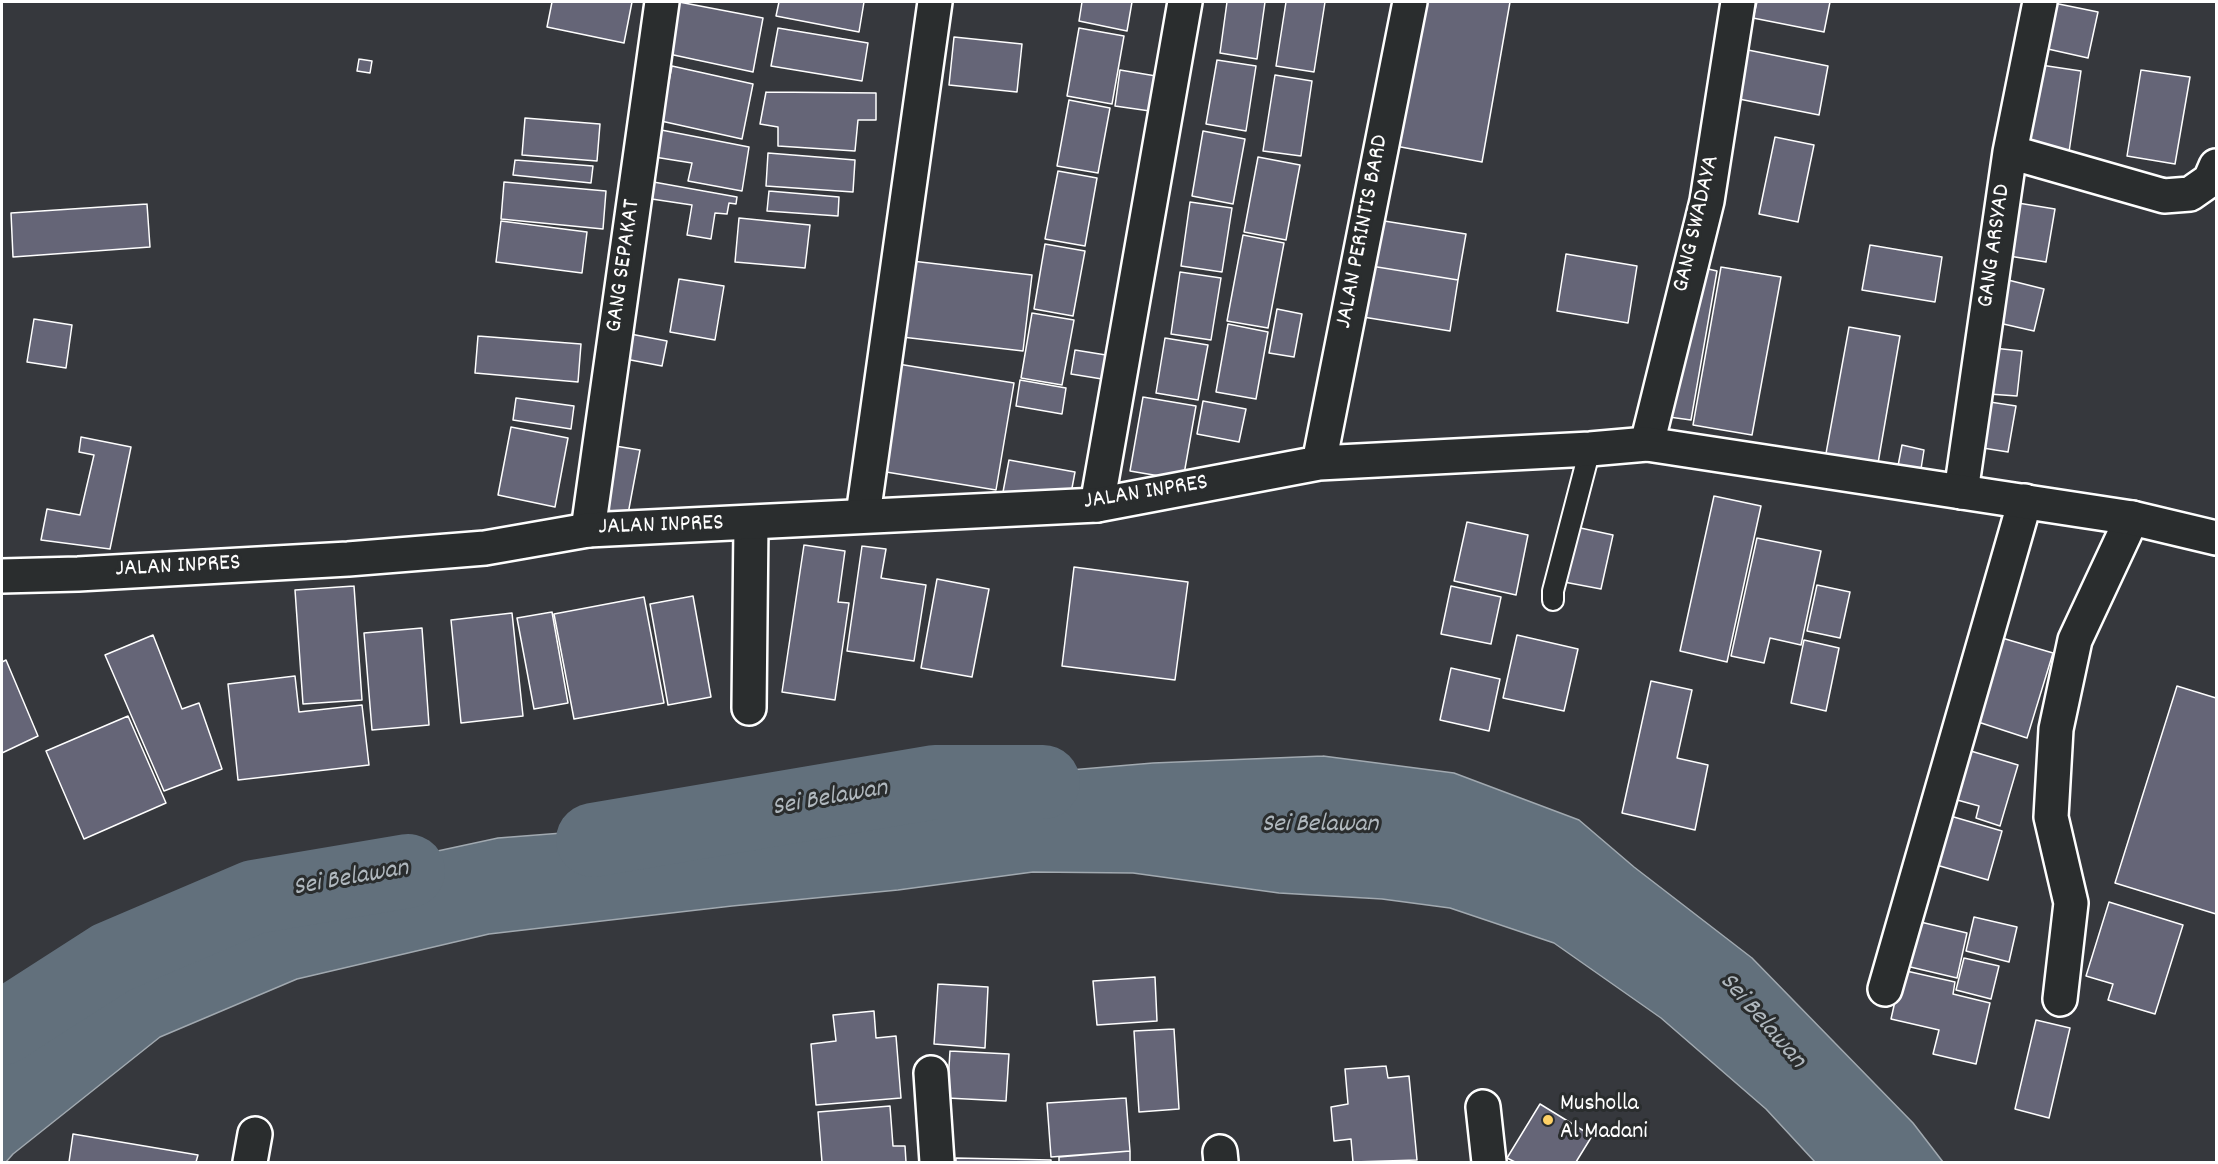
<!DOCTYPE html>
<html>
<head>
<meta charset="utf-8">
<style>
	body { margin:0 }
	#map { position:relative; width:2218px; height:1164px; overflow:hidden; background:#36383d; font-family:Dekko,sans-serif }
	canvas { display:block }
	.frame { position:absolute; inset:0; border:3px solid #fff; pointer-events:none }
</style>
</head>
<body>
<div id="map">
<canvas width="2218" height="1164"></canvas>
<div class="frame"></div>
</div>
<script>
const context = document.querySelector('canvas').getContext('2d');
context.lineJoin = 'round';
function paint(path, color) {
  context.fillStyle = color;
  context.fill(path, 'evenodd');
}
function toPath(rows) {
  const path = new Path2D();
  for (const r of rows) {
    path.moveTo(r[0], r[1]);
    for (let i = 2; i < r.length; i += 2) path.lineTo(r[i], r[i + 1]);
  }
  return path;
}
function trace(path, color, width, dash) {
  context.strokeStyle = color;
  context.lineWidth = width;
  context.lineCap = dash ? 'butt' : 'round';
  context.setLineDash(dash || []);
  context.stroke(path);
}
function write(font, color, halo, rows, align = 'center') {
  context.font = font + ' Dekko,sans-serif';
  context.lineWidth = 6;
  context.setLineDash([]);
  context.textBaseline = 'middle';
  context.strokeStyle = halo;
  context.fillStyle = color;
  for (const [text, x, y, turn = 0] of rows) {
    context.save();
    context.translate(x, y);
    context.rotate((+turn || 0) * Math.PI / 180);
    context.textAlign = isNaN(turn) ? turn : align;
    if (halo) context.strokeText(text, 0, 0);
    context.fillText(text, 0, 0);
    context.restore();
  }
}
const water = toPath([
	[1323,756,1454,773,1579,820,1634,867,1752,958,1913,1123,1943,1162,1815,1162,1766,1109,1661,1018,1554,943,1450,908,1382,899,1279,893,1133,873,1033,872,898,890,732,906,489,934,297,979,160,1037,13,1154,6,1162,2,1162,2,1031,82,974,363,867,498,838,717,821,807,808,952,780,1153,763,1323,756]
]);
const river = toPath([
	[593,840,935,782,1043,782],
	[2,1028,111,958,254,897,408,871]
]);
const building = toPath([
	[552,2,632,2,624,43,547,27,552,2],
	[679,2,763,18,753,72,669,54,679,2],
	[779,2,864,2,859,32,776,16,779,2],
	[1082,2,1132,2,1127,31,1079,21,1082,2],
	[1227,2,1265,2,1257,59,1220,53,1227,2],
	[1286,2,1325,2,1314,72,1276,66,1286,2],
	[1416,2,1510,2,1482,162,1390,145,1416,2],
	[1757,2,1830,2,1824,32,1753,18,1757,2],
	[2049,2,2098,12,2088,58,2039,47,2049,2],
	[778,28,868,43,862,81,771,66,778,28],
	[1079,28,1124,36,1112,104,1067,96,1079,28],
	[954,37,1022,44,1017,92,949,85,954,37],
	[1743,49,1828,66,1819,115,1734,98,1743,49],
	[359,59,372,61,370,73,357,71,359,59],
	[1217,60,1256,66,1246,131,1206,124,1217,60],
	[2034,64,2081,71,2069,152,2023,145,2034,64],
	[672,66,753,84,742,139,661,121,672,66],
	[1120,70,1156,76,1150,111,1115,106,1120,70],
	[2141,70,2190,77,2175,164,2127,156,2141,70],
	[1275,75,1312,81,1301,156,1263,151,1275,75],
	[766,92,876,93,876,120,858,120,855,151,778,146,778,127,760,124,766,92],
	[1069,100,1110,108,1098,173,1057,166,1069,100],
	[525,118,600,124,597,161,522,155,525,118],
	[651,128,749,147,742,191,688,181,692,163,648,156,651,128],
	[1203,131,1245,139,1233,204,1192,196,1203,131],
	[1775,137,1814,145,1798,222,1759,214,1775,137],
	[768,153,855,160,853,192,766,186,768,153],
	[1258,157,1300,165,1286,240,1244,232,1258,157],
	[515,160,593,166,591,183,513,175,515,160],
	[1058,171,1097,178,1085,246,1045,239,1058,171],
	[648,181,737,197,736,204,729,203,727,214,715,213,711,239,687,235,692,205,645,198,648,181],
	[504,182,606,191,603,229,501,219,504,182],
	[769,191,839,197,838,216,767,211,769,191],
	[1190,202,1232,208,1222,272,1181,266,1190,202],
	[2018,203,2055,209,2046,262,2009,256,2018,203],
	[147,204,150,247,13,257,11,213,147,204],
	[739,218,810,225,805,268,735,262,739,218],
	[1378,220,1466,234,1458,280,1371,266,1378,220],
	[501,221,587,232,582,273,496,262,501,221],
	[1243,235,1284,243,1268,328,1227,321,1243,235],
	[1045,244,1085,251,1073,316,1034,309,1045,244],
	[1870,245,1942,257,1935,302,1862,290,1870,245],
	[1566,254,1637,266,1628,323,1557,311,1566,254],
	[912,261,1032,275,1023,351,902,337,912,261],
	[1371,266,1458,280,1450,331,1363,317,1371,266],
	[1695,266,1717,271,1691,420,1669,417,1695,266],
	[1721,267,1781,277,1752,435,1693,425,1721,267],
	[1180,272,1221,278,1211,340,1171,334,1180,272],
	[679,279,724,286,715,340,670,332,679,279],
	[2008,280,2044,289,2034,331,1999,323,2008,280],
	[1277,309,1302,314,1294,357,1269,353,1277,309],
	[1032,313,1074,320,1062,385,1021,378,1032,313],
	[34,319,72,325,66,368,27,362,34,319],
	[1228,324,1268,332,1256,399,1216,392,1228,324],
	[1849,327,1900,336,1877,469,1825,459,1849,327],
	[620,332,667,341,662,366,615,357,620,332],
	[478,336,581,344,578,382,475,373,478,336],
	[1165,338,1208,345,1198,400,1156,393,1165,338],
	[1993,348,2022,351,2017,396,1989,394,1993,348],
	[1075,350,1106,355,1102,379,1071,374,1075,350],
	[892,363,1014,383,996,490,874,470,892,363],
	[1020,380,1066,388,1062,414,1016,406,1020,380],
	[1143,397,1196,406,1183,480,1130,471,1143,397],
	[516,398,574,406,571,429,513,420,516,398],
	[1203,401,1246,409,1239,442,1197,434,1203,401],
	[1990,402,2016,406,2008,452,1983,448,1990,402],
	[511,427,568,438,555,507,498,495,511,427],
	[81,437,131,447,110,549,41,540,47,509,80,515,94,455,79,452,81,437],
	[609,445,640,450,628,514,597,508,609,445],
	[1902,445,1924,450,1920,475,1897,471,1902,445],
	[1009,460,1075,472,1069,504,1003,492,1009,460],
	[1714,496,1761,506,1727,662,1680,651,1714,496],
	[1467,522,1528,535,1516,595,1454,581,1467,522],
	[1576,527,1613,535,1601,589,1564,582,1576,527],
	[1757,538,1821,551,1801,645,1770,638,1764,663,1731,656,1757,538],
	[804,545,845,551,838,602,849,603,835,700,782,692,804,545],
	[862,546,886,549,881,578,926,585,914,661,847,651,862,546],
	[1074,567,1188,582,1175,680,1062,666,1074,567],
	[937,579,989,589,972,677,921,668,937,579],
	[1817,585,1850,592,1840,638,1807,631,1817,585],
	[354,586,362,700,303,704,295,590,354,586],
	[1451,586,1501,597,1491,644,1441,634,1451,586],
	[693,596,711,697,668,705,650,604,693,596],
	[644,597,664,703,574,719,554,614,644,597],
	[552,612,568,703,534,709,517,618,552,612],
	[512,613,523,716,461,723,451,620,512,613],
	[422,628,429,725,372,730,364,633,422,628],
	[153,635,182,709,199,703,222,769,164,791,105,655,153,635],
	[1517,635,1578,649,1564,711,1503,698,1517,635],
	[2002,638,2053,653,2027,738,1969,719,2002,638],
	[1804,640,1839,648,1826,711,1791,703,1804,640],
	[6,660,38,736,2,753,2,662,6,660],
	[1451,668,1500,679,1489,731,1440,720,1451,668],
	[295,676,299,712,362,705,369,765,238,780,228,684,295,676],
	[1651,681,1692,690,1677,758,1708,765,1695,830,1622,813,1651,681],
	[2177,686,2216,698,2216,914,2115,883,2177,686],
	[128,716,166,803,84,839,46,751,128,716],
	[1964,749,2018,765,2000,826,1976,818,1979,806,1950,798,1964,749],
	[1947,815,2002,831,1988,880,1933,864,1947,815],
	[2109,902,2183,925,2155,1014,2108,1000,2113,984,2086,976,2109,902],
	[1974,917,2017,927,2009,962,1966,951,1974,917],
	[1912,920,1967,933,1957,978,1902,965,1912,920],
	[1964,958,1999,966,1991,999,1956,990,1964,958],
	[1902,970,1955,982,1953,994,1990,1003,1976,1064,1933,1054,1939,1030,1891,1019,1902,970],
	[1155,977,1157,1021,1097,1025,1093,981,1155,977],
	[938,984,988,987,985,1048,934,1044,938,984],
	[874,1011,876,1038,896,1036,901,1098,816,1105,811,1044,836,1041,833,1015,874,1011],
	[2036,1020,2070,1028,2049,1118,2015,1109,2036,1020],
	[1174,1029,1179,1109,1139,1112,1134,1031,1174,1029],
	[950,1051,1009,1054,1006,1101,947,1098,950,1051],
	[1386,1066,1388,1078,1409,1076,1417,1160,1353,1162,1351,1139,1334,1141,1331,1107,1348,1104,1345,1069,1386,1066],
	[1126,1098,1130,1151,1051,1157,1047,1103,1126,1098],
	[1540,1104,1592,1136,1576,1162,1515,1162,1507,1158,1540,1104],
	[890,1106,893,1146,905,1146,906,1162,822,1162,818,1112,890,1106],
	[73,1134,198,1155,196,1162,69,1162,73,1134],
	[1130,1151,1130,1162,1059,1162,1059,1157,1130,1151],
	[956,1158,1051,1160,1051,1162,956,1162,956,1158]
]);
const service = toPath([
	[1553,600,1553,591,1590,449]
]);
const minor = toPath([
	[2010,152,2164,196,2190,194,2210,180,2216,166],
	[1647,444,1707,201,1738,2],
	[1961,492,2010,152,2040,2],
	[1097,505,1185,2],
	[863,515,935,2],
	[588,530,662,2],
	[749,708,751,524],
	[1885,989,2025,501],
	[2060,999,2071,903,2051,817,2056,729,2075,640,2132,518],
	[931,1073,937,1162],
	[1483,1107,1489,1162],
	[1220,1152,1221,1162],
	[250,1162,255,1134]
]);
const tertiary = toPath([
	[1319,463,1410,2],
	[2,576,78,574,348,559,485,548,588,530,1097,505,1319,463,1590,449,1647,444,2132,518,2216,538]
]);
const markers = [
	[1548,1120,6,"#ffd166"]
];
const streetNames = [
	["GANG SWADAYA",1698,224,-77],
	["JALAN PERINTIS BARD",1364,232,-79],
	["GANG ARSYAD",1996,246,-82],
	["GANG SEPAKAT",625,266,-82],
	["JALAN INPRES",1146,494,-9],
	["JALAN INPRES",661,527,-2],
	["JALAN INPRES",178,568,-3]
];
const poiNames = [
	["Musholla",1560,1106],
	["Al Madani",1560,1134]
];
const waterNames = [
	["Sei Belawan",830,800,-10],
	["Sei Belawan",1320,826],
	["Sei Belawan",351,880,-10],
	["Sei Belawan",1761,1022,49]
];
paint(water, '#62707c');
trace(water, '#a1a9b0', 1.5);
trace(river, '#62707c', 74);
paint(building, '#656577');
trace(building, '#fff', 1.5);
trace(service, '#fff', 24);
trace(minor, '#fff', 38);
trace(tertiary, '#fff', 38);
trace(service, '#2a2d2e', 20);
trace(minor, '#2a2d2e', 33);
trace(tertiary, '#2a2d2e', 33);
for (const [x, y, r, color] of markers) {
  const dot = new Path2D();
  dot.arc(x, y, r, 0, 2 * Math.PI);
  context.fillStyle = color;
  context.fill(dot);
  trace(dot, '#2a2d2e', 2);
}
write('24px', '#fff', '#2a2d2e', streetNames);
write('24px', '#fff', '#2a2d2e', poiNames, 'left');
write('italic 26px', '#b0b8be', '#2a2d2e', waterNames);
</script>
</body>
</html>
